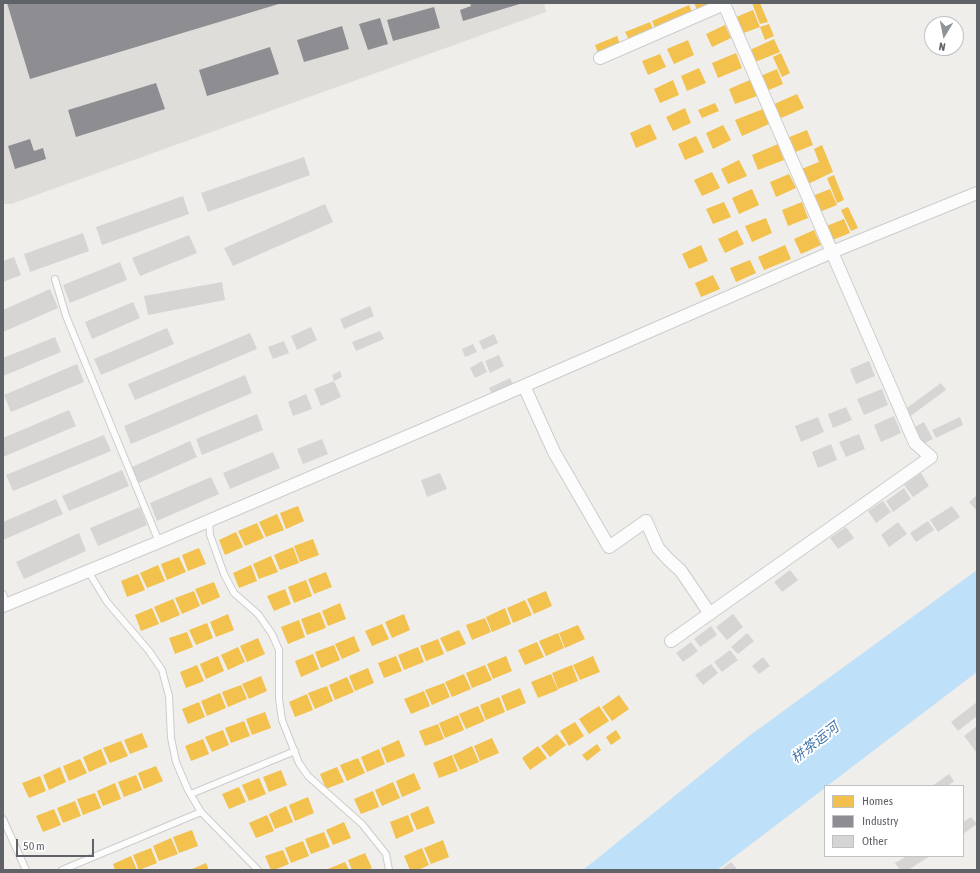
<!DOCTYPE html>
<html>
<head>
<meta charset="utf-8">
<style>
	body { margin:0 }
	#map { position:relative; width:980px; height:873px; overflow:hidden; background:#efeeea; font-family:"Asap Condensed",sans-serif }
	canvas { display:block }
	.frame { position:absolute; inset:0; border:4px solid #5f6368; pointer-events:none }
	.legend { position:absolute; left:824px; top:785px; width:140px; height:72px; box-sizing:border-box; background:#fff; border:1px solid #bfc1c3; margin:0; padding:5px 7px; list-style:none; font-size:12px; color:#5f6368 }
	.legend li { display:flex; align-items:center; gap:8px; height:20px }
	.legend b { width:20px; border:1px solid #bfc1c3 }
	.north { position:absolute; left:924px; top:16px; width:40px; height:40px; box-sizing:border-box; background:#fff; border:1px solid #bfc1c3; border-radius:50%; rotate:190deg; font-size:11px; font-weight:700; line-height:16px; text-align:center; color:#5f6368 }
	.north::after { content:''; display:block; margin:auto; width:14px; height:18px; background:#919496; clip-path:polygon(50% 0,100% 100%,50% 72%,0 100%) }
	.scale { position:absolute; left:16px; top:839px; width:78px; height:18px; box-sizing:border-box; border:2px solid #5f6368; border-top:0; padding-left:5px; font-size:12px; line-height:14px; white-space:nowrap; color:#5f6368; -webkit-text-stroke:3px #fff; paint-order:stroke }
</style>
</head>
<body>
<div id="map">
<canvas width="980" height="873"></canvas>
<div class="frame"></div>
<ul class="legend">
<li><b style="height:11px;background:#f2c14e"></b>Homes</li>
<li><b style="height:11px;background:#8d8d92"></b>Industry</li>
<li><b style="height:11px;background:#d6d5d3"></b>Other</li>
</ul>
<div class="north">N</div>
<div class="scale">50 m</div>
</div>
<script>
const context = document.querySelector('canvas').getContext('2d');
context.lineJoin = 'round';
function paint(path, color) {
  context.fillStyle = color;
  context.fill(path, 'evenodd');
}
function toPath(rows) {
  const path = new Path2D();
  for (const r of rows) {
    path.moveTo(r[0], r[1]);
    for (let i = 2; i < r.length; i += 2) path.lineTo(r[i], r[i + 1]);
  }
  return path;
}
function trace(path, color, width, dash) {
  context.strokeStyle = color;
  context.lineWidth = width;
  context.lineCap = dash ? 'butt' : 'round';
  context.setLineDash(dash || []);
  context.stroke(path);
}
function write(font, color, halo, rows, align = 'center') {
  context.font = font + ' "Asap Condensed","Noto Sans SC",sans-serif';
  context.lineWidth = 4;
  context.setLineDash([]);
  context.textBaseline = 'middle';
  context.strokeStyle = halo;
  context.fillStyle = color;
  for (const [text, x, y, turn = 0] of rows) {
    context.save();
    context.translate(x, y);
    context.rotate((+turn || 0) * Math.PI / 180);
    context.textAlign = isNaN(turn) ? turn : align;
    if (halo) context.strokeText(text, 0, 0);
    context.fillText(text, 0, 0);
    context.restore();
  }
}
const industrial = toPath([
	[3,3,544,3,546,12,11,204,3,204]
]);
const water = toPath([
	[977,570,977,672,827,786,825,786,825,788,717,870,583,870,749,736]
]);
const homes = toPath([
	[694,3,713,3,697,10],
	[752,3,760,3,768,22,760,24],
	[689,5,692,12,655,28,652,21],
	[753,10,760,27,741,34,734,18],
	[650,22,653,29,629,40,625,32],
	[769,24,774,36,765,40,760,27],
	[725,25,731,38,712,47,706,34],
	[617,36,620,44,598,53,595,45],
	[774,39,780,52,755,62,750,50],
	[688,40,694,55,674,64,667,49],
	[736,53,742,68,718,78,712,63],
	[781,53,790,73,782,77,773,57],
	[660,54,666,67,648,75,642,61],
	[699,68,706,83,687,91,681,76],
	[777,69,783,84,764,92,758,77],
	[673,80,679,95,660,103,654,89],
	[750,80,757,96,735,104,729,89],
	[797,94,804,108,779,119,772,105],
	[715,103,719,111,702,118,698,110],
	[685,108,691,123,673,131,666,117],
	[763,109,769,124,742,136,735,120],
	[650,124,657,139,636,148,630,133],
	[723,125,731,140,713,149,706,133],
	[807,130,813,145,793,153,787,138],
	[696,136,704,152,685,160,678,144],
	[778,144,784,160,758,170,752,155],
	[822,145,833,172,806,185,799,170,819,162,814,149],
	[739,160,747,176,728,184,721,169],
	[712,172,720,188,702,196,694,180],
	[789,174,796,188,776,197,770,182],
	[834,175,844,200,837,203,827,178],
	[752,189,759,205,739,214,732,198],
	[830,189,837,205,817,213,810,197],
	[724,202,731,217,713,224,706,209],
	[802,202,808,218,788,226,782,210],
	[848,207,858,228,851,231,841,210],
	[766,218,772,233,752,242,745,226],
	[844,219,850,233,830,241,824,227],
	[737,230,744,244,725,253,718,239],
	[814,230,821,245,801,254,794,239],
	[701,245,708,261,689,269,682,254],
	[785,245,791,259,764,270,758,257],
	[750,260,756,273,736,282,730,268],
	[713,275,720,289,701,297,695,283],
	[298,506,304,521,286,529,280,513],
	[277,514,284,530,266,537,259,522],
	[257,523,264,538,245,546,238,531],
	[236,532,243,547,225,555,219,540],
	[313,539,319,555,300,562,294,546],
	[293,547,299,563,280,570,274,555],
	[199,548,206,564,188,571,182,555],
	[271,556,278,572,259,579,253,564],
	[179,557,186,572,167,580,161,564],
	[158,565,165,581,147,588,140,573],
	[251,565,257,581,239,588,233,573],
	[326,572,332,587,314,594,308,579],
	[138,574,145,590,127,597,121,581],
	[306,580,312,596,294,603,288,587],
	[214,582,220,597,202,605,195,589],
	[285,589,291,604,274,611,267,596],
	[194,591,200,606,182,614,175,598],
	[546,591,552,606,534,614,527,599],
	[173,599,180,615,161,623,154,607],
	[525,600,532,615,513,623,507,608],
	[340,603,346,619,328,626,322,611],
	[152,608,159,624,141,631,135,615],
	[505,608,511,624,492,632,486,617],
	[320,612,326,628,307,635,301,619],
	[228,614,234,630,216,637,210,622],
	[404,614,410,630,392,638,385,622],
	[485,618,491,632,472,640,466,625],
	[299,620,305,637,288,644,281,627],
	[207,623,213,638,196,645,189,630],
	[382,624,389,639,372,646,365,631],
	[578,625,585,639,565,648,559,633],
	[459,630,466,644,447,652,440,638],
	[187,632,193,647,175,654,169,638],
	[558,633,564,648,546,656,539,641],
	[354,636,360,651,342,659,335,644],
	[258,638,265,654,247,662,240,646],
	[438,639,444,654,426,661,420,646],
	[537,642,544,657,525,665,518,650],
	[334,645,340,660,321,668,315,652],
	[238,647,245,662,228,670,221,655],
	[418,647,424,662,404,670,398,655],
	[313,654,319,669,301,677,295,661],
	[218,656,224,671,206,679,200,664],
	[396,656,402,671,384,678,378,663],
	[506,656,512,671,493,679,487,664],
	[593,656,600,672,580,680,573,665],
	[197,665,204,681,186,688,180,672],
	[485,665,492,680,472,688,466,673],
	[572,665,578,681,558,689,552,673],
	[368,668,374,683,355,691,349,676],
	[464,674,471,689,452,697,445,682],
	[551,674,558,690,538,698,531,682],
	[261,676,267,691,249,699,242,684],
	[347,677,354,692,335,700,329,685],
	[444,683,450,697,432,705,425,690],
	[241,685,247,699,228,707,222,692],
	[327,686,333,701,315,709,308,693],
	[520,688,526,703,507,711,501,696],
	[424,691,430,706,411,714,404,699],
	[220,693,226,708,207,716,201,701],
	[307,694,313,710,295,717,289,702],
	[619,695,629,709,612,721,602,707],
	[499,697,505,712,486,720,480,705],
	[199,702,205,717,188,724,182,709],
	[478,706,485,721,466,729,459,714],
	[599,706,609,721,589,734,579,719],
	[265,712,271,728,252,735,246,719],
	[458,715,464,730,445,738,439,723],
	[244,721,250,736,231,743,225,728],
	[575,722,584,736,569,746,560,731],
	[438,724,444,739,425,746,419,731],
	[223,730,229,745,212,752,205,737],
	[616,730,621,738,611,745,606,737],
	[142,733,148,747,130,754,124,740],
	[557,734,566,745,550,757,541,746],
	[492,738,499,753,480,761,474,746],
	[203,739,209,754,191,761,185,746],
	[399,740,405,756,387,763,381,748],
	[121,741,128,756,110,763,103,748],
	[597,744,601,750,587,761,582,755],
	[472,746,479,762,460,770,453,755],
	[538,746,547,758,530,770,522,758],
	[101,749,107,764,89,772,83,757],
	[379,749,385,764,367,772,361,757],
	[452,755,458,771,439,778,433,763],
	[358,758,365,773,347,781,340,765],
	[80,759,87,773,69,781,63,766],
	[156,766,163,781,144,789,138,773],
	[60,767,66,782,49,790,43,775],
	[337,767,344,782,326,789,320,774],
	[281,770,287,785,269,792,263,777],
	[414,773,421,789,402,797,396,781],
	[136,775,142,790,124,797,118,782],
	[40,776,46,791,29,798,22,783],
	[259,778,266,794,249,801,242,785],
	[393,782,400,798,382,806,375,790],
	[115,783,121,799,103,806,97,791],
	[239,787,246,802,229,809,222,794],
	[373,791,379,807,361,814,354,799],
	[95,793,101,808,83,815,77,799],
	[308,797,314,813,295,821,289,805],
	[75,801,81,816,63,823,57,808],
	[286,806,293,822,275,829,269,814],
	[428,806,435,823,417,830,410,814],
	[54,809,61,825,43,832,36,816],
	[267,815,274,831,256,838,249,823],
	[408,815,414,831,396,839,390,822],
	[344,822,351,838,333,845,326,830],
	[192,830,198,846,179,853,173,837],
	[324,832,330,847,311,854,305,839],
	[171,838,178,854,159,861,153,846],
	[443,840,449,857,431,864,424,848],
	[303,841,309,856,291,863,285,848],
	[151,848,157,863,139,870,133,855],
	[422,848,429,865,418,870,410,870,404,856],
	[283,850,289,864,274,870,271,870,265,856],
	[365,853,372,868,367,870,352,870,348,860],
	[131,856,137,870,115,870,113,864],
	[345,862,349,870,325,870],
	[206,863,209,870,190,870]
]);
const industry = toPath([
	[7,3,282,3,30,79],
	[470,3,523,3,463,21,460,10,471,6],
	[434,7,440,28,393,41,387,20],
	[380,18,388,44,368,50,359,24],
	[342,26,349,49,304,62,297,40],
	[270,47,279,74,207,96,199,70],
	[156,83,165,109,76,137,68,110],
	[30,139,34,151,43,148,46,159,15,169,8,146]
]);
const building = toPath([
	[304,157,310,175,208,212,201,193],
	[183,196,189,214,102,245,96,227],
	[325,204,333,222,233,266,224,248],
	[83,233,89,251,30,272,24,254],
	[189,235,197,253,140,276,132,258],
	[14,257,21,275,3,282,3,261],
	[120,262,127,280,70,303,63,285],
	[222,282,225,300,148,315,144,296],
	[50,289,58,308,3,332,3,310],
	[133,302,140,318,92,339,85,322],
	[370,306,374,316,344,329,340,319],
	[311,327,317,340,297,350,291,336],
	[167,328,174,344,101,375,94,359],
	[380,331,384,339,356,351,352,342],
	[250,333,257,349,135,400,128,384],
	[494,334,498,343,483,350,479,341],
	[55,337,61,352,3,376,3,358],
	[284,341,289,353,273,359,268,347],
	[473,344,477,352,465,357,462,349],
	[499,355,504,366,490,373,485,361],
	[482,361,487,372,475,378,470,368],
	[869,361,875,376,856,384,850,369],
	[77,364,84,382,11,412,4,395],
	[340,371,342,377,334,381,332,375],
	[245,375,252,393,131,444,124,426],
	[510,378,514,386,493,396,489,388],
	[334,381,341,397,321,406,314,389],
	[941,383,946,390,909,417,904,410],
	[882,389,888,405,864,415,857,399],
	[306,394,312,409,293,416,288,402],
	[846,407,852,420,833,428,828,414],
	[69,410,76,426,3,457,3,438],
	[257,414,263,430,202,455,196,439],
	[894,416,901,433,881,442,874,425],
	[818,417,824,432,801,442,795,426],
	[960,417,963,425,936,438,932,430],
	[924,422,933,439,921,445,913,428],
	[859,434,865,449,846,457,839,442],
	[104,435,111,451,13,491,6,475],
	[322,439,328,454,303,464,297,449],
	[190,441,197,457,139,483,132,467],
	[831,444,837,460,818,468,812,452],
	[273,452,280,468,230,489,223,473],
	[122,470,129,486,69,511,62,496],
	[440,473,447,489,427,497,421,480],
	[921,473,929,486,913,497,904,485],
	[211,477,219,494,157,521,150,503],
	[904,488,911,499,893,512,886,501],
	[977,495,977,508,975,509,969,502],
	[56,499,63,514,3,540,3,522],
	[883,501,891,512,876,523,868,511],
	[952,506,960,517,938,532,930,520],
	[140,507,147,525,98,546,90,528],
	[928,521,934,530,916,542,910,533],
	[898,522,907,534,889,547,881,535],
	[846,527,854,538,838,549,830,538],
	[79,533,86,551,24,579,16,562],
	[790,570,798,580,782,592,774,582],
	[733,614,743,627,727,640,716,627],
	[711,626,717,635,700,647,694,639],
	[747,633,754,641,738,654,731,647],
	[691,642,698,651,683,662,676,653],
	[730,650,738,660,722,672,714,662],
	[763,657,770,666,759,674,752,666],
	[711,664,718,673,703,685,695,675],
	[977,702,977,716,958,731,951,722],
	[977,726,977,753,964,736],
	[949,774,954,781,948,786,932,786],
	[971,817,977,824,963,834,963,822],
	[907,856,930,856,908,870,900,870,895,863],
	[731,862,737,869,736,870,721,870]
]);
const service = toPath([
	[55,279,66,316,159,542],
	[209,521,210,535,224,574,234,593,258,614,272,634,279,650,279,699,282,720,299,763,308,776,362,824,386,854,389,870],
	[88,571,107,602,149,651,162,670,169,696,171,738,176,762,188,790,201,812,258,870],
	[3,594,7,605],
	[191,794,295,751],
	[3,819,26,870],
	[62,870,201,812]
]);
const minor = toPath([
	[600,58,724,4,915,443,931,457,671,641],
	[524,386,554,452,609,547,646,521,658,548,668,559,681,571,710,614],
	[3,606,159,542,420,431,832,252,977,193]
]);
const waterNames = [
	["栟茶运河",815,743,-38]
];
paint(industrial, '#dfddda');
paint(water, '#bfe0f9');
paint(homes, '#f2c14e');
paint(industry, '#8d8d92');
paint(building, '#d6d5d3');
trace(service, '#cbcccc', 8);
trace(minor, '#cbcccc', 14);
trace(service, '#fdfcfc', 6);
trace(minor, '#fdfcfc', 12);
write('italic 14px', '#4174aa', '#fff', waterNames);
</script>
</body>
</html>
